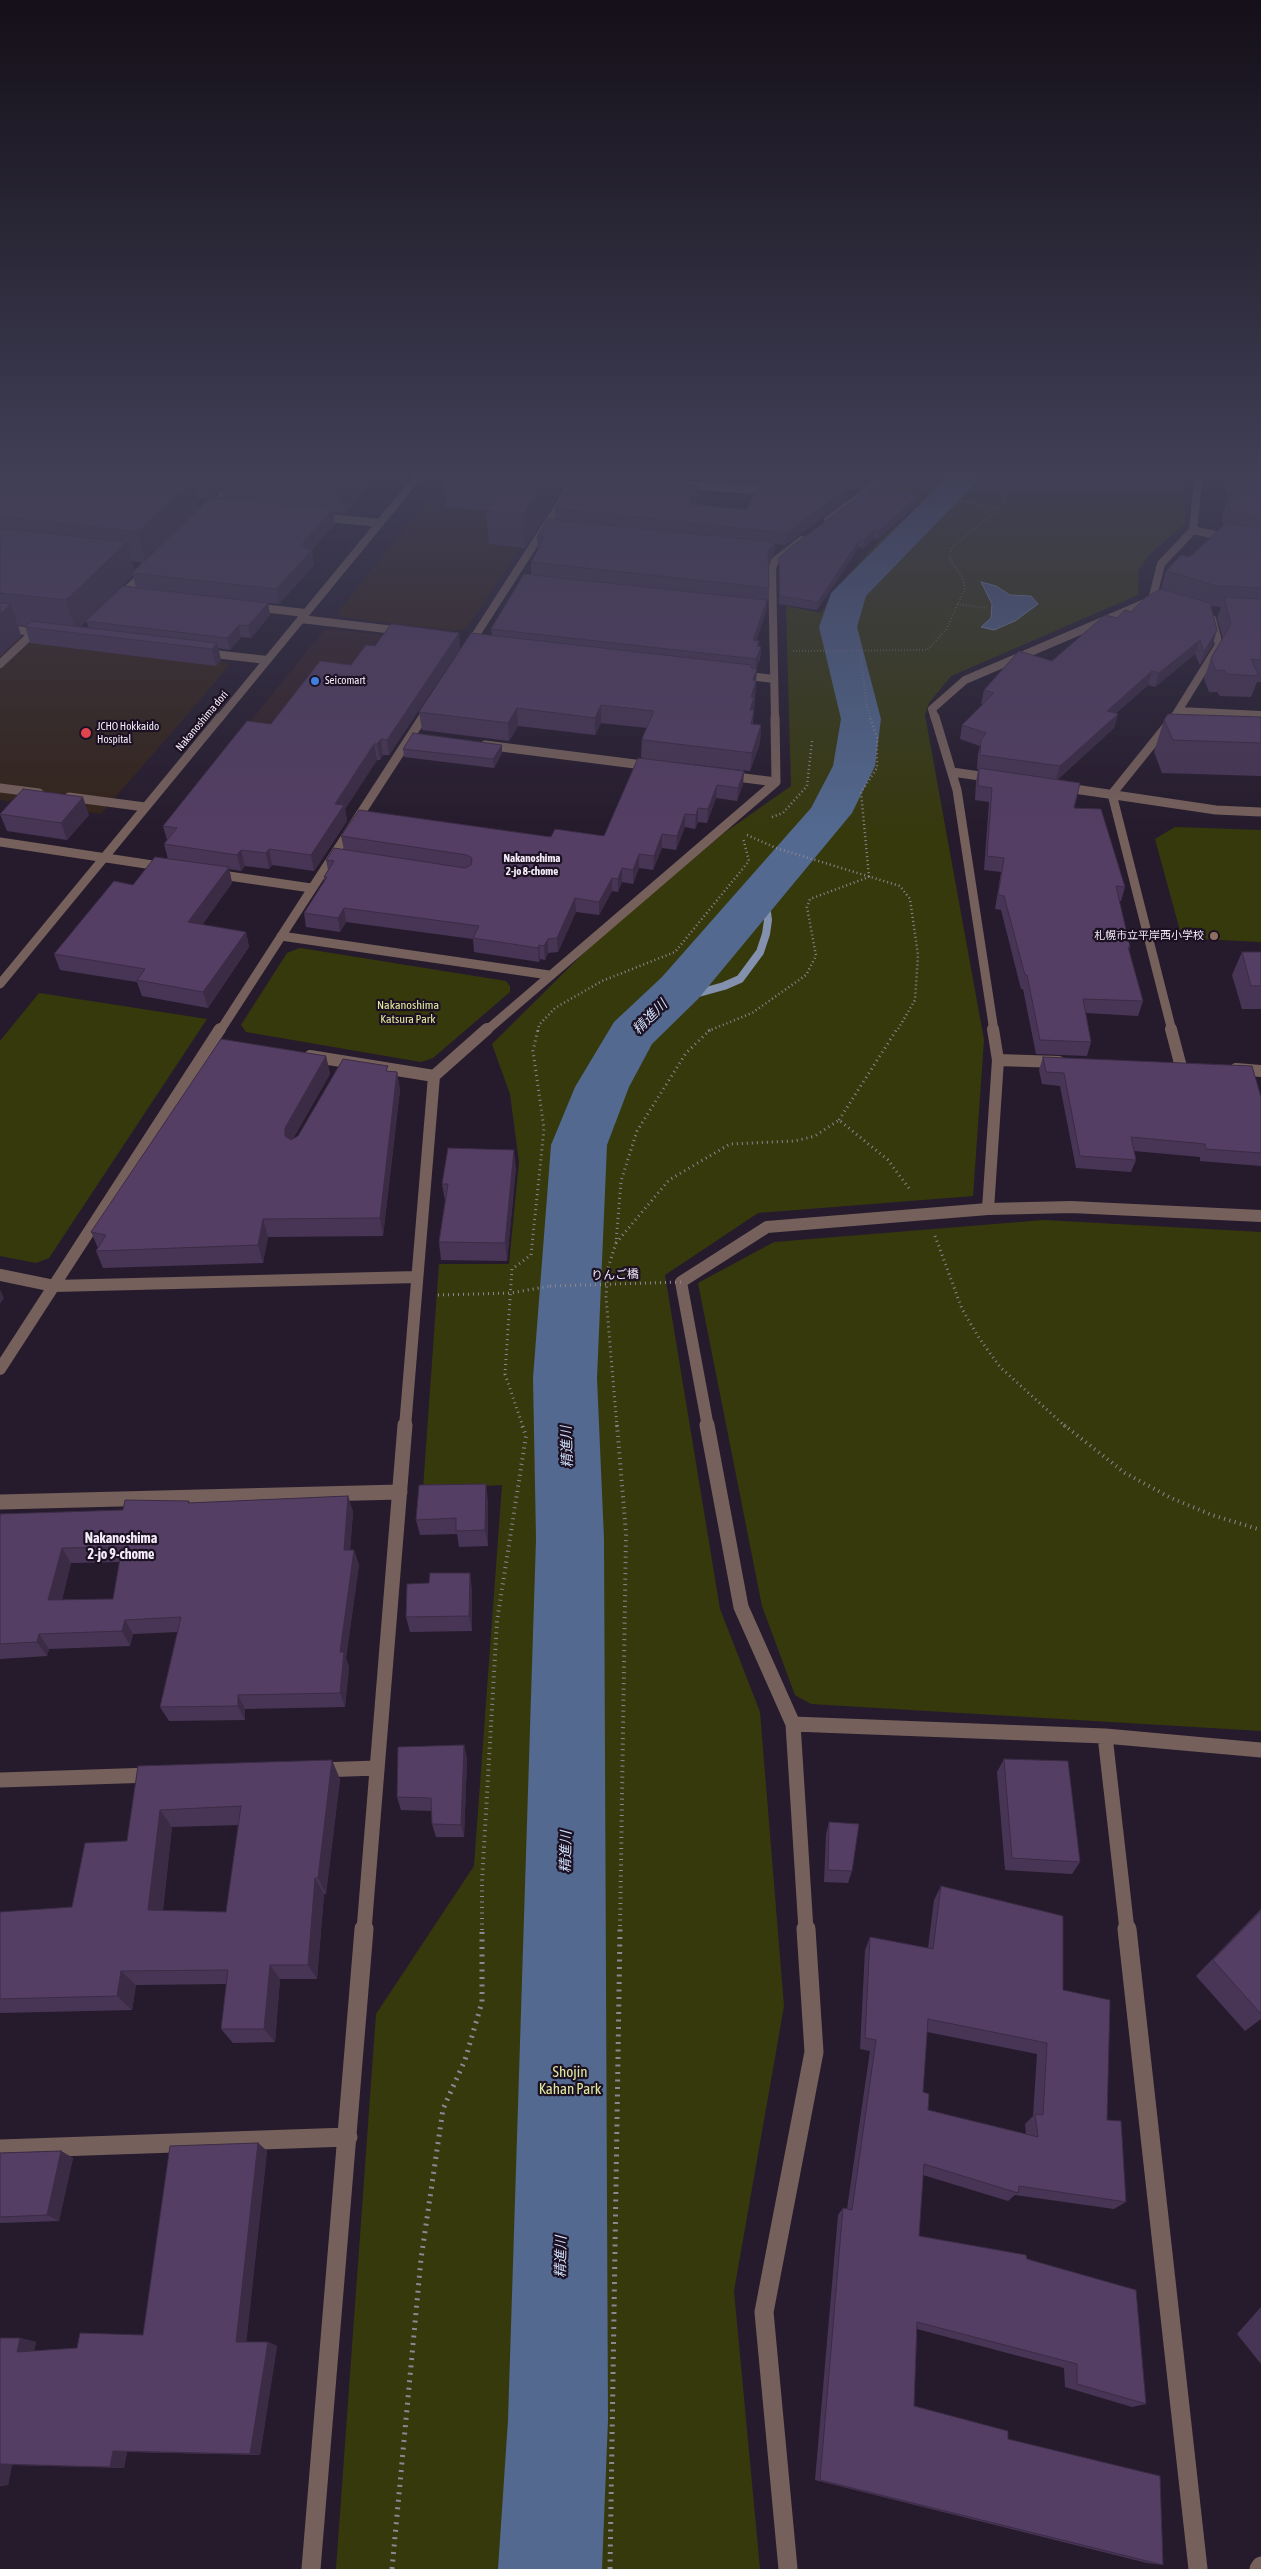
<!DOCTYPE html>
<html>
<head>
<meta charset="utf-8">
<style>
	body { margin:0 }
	canvas { display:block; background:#251b2c }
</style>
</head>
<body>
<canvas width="1261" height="2569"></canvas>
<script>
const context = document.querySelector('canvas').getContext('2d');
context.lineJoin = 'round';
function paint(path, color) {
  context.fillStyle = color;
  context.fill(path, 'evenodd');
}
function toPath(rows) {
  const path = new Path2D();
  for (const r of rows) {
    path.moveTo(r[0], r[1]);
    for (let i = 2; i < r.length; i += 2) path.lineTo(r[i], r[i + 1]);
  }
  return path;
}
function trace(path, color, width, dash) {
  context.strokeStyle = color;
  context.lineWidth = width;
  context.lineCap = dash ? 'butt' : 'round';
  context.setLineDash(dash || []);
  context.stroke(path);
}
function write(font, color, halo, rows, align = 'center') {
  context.font = font + ' "Asap Condensed","Noto Sans JP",sans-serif';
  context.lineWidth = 4.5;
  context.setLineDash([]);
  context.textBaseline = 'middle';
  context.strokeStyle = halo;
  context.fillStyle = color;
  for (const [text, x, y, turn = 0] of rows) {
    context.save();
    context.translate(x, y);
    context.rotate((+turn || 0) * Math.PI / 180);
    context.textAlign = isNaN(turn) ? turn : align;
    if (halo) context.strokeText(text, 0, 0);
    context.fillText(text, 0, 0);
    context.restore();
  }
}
const commercial = toPath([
	[331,629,382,635,308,735,246,727,323,631]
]);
const medical = toPath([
	[449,473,570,473,467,628,458,631,341,617,337,613],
	[0,635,226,662,229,666,101,814,0,800]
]);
const green = toPath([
	[905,473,1185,473,1185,524,1150,554,1139,570,1138,595,951,676,929,703,925,715,984,1040,973,1196,758,1213,665,1275,720,1609,760,1712,784,2006,734,2291,760,2569,336,2569,376,2014,474,1866,502,1485,423,1489,439,1264,509,1264,519,1162,510,1094,492,1044,601,936,724,833,791,786,786,606,821,613,839,585,880,540,923,503,874,497],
	[1175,827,1261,830,1261,942,1182,938,1155,839],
	[300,948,506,981,510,986,510,992,433,1058,421,1062,246,1032,241,1025,287,953],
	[39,993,207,1019,49,1258,36,1263,0,1256,0,1041],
	[1044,1220,1261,1232,1261,1731,811,1704,795,1695,762,1606,698,1283,774,1242]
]);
const water = toPath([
	[981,582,996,586,1010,595,1031,596,1038,604,1015,621,994,630,981,627,991,618,992,604,981,582]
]);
const stream = toPath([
	[666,1002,724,986,740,979,760,952,766,934,768,920,764,890]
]);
const river = toPath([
	[951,473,985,473,866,596,857,627,881,719,875,766,852,813,698,999,652,1044,629,1087,607,1145,597,1378,604,1539,608,2420,602,2569,498,2569,508,2420,536,1539,533,1378,551,1145,575,1087,614,1022,662,977,811,808,833,766,841,719,819,627,831,593,951,473]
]);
const pathFar4 = toPath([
	[910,482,932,494,999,509],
	[957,604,987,608],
	[793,651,927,650,946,630,965,589,963,579,949,558,952,547,1000,509,1016,473],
	[860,651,867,707,871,719]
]);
const pathFar3 = toPath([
	[772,817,783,813,807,786,812,741],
	[747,835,776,848,900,886,910,899,918,955,915,1000,897,1031],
	[869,877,861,792,877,768,877,738,870,717],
	[538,1031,539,1025,555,1008,602,981,675,952,749,861,743,838],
	[708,1031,752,1013,806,975,816,956,807,907,810,899,869,877]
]);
const pathFar2 = toPath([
	[839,1120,897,1029],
	[935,1236,962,1309,979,1338,1000,1367,1066,1427],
	[616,1243,669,1180,730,1144,795,1141,815,1136,839,1120,888,1160,911,1191],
	[438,1295,511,1293,550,1286],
	[523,1427,505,1374,512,1269,531,1255,544,1129,533,1051,538,1029],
	[617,1427,606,1297,608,1268,616,1243,621,1181,637,1131,686,1053,711,1029]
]);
const pathFar1 = toPath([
	[617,1425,626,1533,620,1930],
	[1064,1425,1125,1473,1171,1498,1212,1515,1261,1530],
	[482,1930,482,1882,497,1621,526,1436,522,1425]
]);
const path = toPath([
	[392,2569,421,2259,443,2109,465,2060,482,2002,482,1929],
	[610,2569,620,1929]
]);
const minorFar4 = toPath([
	[684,485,774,491],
	[209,509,245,473],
	[318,517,380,523],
	[828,520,892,473],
	[1193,530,1261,545],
	[118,599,146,571],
	[253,607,305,613],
	[301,619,403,631],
	[0,628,43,633],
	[468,647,580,473],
	[205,653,267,660],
	[0,664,34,632],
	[740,675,774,679],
	[1179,711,1261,715],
	[219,719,421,473],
	[422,719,430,706],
	[775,719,772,568,775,561,802,540],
	[935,719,932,709,965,680,1152,600,1161,564,1193,530,1199,473],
	[1173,719,1219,645,1212,619]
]);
const minorFar3 = toPath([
	[935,717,957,790,994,1031],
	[485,745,651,766],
	[952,772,994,778],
	[728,776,776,782],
	[1061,787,1216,810,1261,812],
	[0,788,39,793],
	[69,797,145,807],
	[0,842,166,867],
	[215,874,311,888],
	[281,936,549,975],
	[0,984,220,717],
	[220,1031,423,717],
	[486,1031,776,782,775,717],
	[1172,1031,1112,794,1174,717]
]);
const minorFar2 = toPath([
	[993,1029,998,1060,988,1209,1071,1207,1261,1216],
	[1171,1029,1181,1067],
	[310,1056,434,1076],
	[998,1060,1059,1062],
	[1236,1069,1261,1071],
	[0,1275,54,1286,417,1277],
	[0,1369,220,1029],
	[405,1427,434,1076,487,1029],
	[708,1427,681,1282,767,1227,988,1209]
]);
const minorFar1 = toPath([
	[707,1425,741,1607,793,1724],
	[0,1502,400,1492],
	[1105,1736,1127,1930],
	[320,1770,377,1768],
	[0,1780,152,1775],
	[364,1930,405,1425],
	[806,1930,793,1724,1105,1736,1261,1750]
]);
const minor = toPath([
	[1127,1929,1198,2569],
	[0,2149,348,2137],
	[311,2569,364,1929],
	[788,2569,764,2312,814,2052,806,1929],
	[1259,2569,1261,2566]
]);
const pathBridge = toPath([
	[550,1286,681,1282]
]);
const wall = toPath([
	[0,473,390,473,383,482,374,481,344,514,333,512,335,524,312,550,314,565,279,604,268,603,270,615,251,638,241,637,230,650,218,648,221,660,216,666,30,643,25,626,18,625,21,636,0,656],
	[222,488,224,498,213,497],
	[197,498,208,499,199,508],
	[132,561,143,563,134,571],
	[133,575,136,588,86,621,89,628,80,627],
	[574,473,525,548,489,544,486,511,446,507,443,475],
	[585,473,691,473,688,480,686,480,685,484,698,497,695,504,747,510,763,484,764,473,883,473,859,490,846,490,845,501,785,545,775,544,774,555,768,562,769,588,766,612,756,641,759,641,759,647,761,647,760,659,756,669,757,669,753,724,761,725,760,743,750,771,657,760,744,771,743,784,737,801,716,798,707,823,698,822,695,829,685,827,676,850,662,848,653,870,639,868,633,884,622,882,618,892,612,891,599,915,576,912,558,952,548,953,545,960,540,959,539,962,474,952,473,939,346,922,340,932,306,927,304,913,324,881,324,877,328,870,326,860,344,850,341,836,604,836,643,758,641,757,642,739,647,728,601,723,595,735,518,726,509,741,422,730,419,712,492,635,491,629,531,575,531,562,538,550,537,537,555,520,555,509,585,474],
	[1222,473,1261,473,1261,682,1257,682,1251,697,1220,696,1217,692,1209,692,1204,679,1211,658,1223,638,1217,618,1221,607,1210,606,1213,644,1200,665,1195,654,1155,687,1148,685,1116,713,1118,714,1114,728,1057,780,1074,808,1125,887,1121,901,1119,901,1130,947,1129,951,1143,1001,1138,1016,1086,1013,1091,1042,1087,1056,1036,1054,1023,989,1021,989,1001,910,995,909,1001,872,984,870,989,802,975,800,976,782,978,769,977,769,978,754,980,746,960,739,962,725,983,704,981,704,984,690,1052,661,1117,618,1131,612,1161,589,1166,571,1193,554,1223,526,1222,516,1228,498,1221,478],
	[888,492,918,503,878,539,874,538,863,548,859,547,817,610,779,604,779,558],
	[375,646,460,648,389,755,383,755,380,760,377,760,345,809,347,821,314,871,272,865,269,869,245,866,241,871,229,869,232,883,202,925,246,932,249,947,208,1008,142,996,137,982,60,970,54,954,133,885,168,859,164,844,167,840,163,826,271,724,351,665],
	[1261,717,1261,776,1162,773,1154,752,1164,720],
	[502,745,502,753,494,768,404,757,403,749],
	[0,814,89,815,67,840,7,831],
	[1242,952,1261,952,1261,1009,1242,1009,1232,975],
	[326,1056,330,1074,293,1139,298,1136,389,1071,397,1072,400,1090,383,1236,268,1237,263,1263,103,1268,96,1251,98,1248,91,1232],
	[1043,1057,1261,1097,1261,1166,1200,1161,1200,1157,1134,1151,1136,1160,1131,1172,1076,1168,1060,1086,1042,1084,1039,1070],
	[516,1168,507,1261,441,1260,439,1242,445,1201,442,1184],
	[348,1496,353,1512,350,1550,354,1550,359,1565,346,1658,349,1667,345,1707,245,1709,245,1720,169,1721,160,1707,178,1632,133,1634,130,1646,49,1649,47,1656,0,1659,0,1514,123,1510,189,1501,190,1503],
	[120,1562,113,1599,62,1600,71,1563],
	[488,1500,488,1546,459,1547,457,1534,420,1535,416,1520],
	[472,1589,472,1631,410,1632,406,1617],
	[464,1745,467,1759,464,1837,436,1837,432,1824,432,1811,401,1810,397,1797],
	[1004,1759,1080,1862,1072,1874,1005,1870,997,1772],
	[138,1766,340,1779,326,1894,324,1894,317,1979,280,1979,275,2042,233,2043,221,2029,227,1984,136,1985,132,2010,0,2013,0,1912,72,1907,127,1841],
	[239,1825,226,1912,163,1910,172,1827],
	[829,1822,852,1871,848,1883,824,1882,826,1835],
	[941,1886,1063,1990,1107,2120,1126,2202,1114,2209,1015,2195,1008,2201,923,2175,919,2236,1027,2259,1146,2404,1132,2407,1065,2387,1064,2368,917,2329,914,2406,1008,2439,1163,2565,1147,2563,815,2480,838,2215,843,2208,847,2209,870,2051,860,2049,865,1950,870,1937,928,1948,934,1900],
	[927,2032,1037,2054,1033,2116,1025,2124,1026,2134,928,2110,923,2092],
	[1261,1909,1261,2019,1245,2031,1196,1976],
	[258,2143,267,2151,246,2342,268,2342,277,2346,260,2455,127,2452,124,2468,12,2465,8,2485,0,2486,0,2338,20,2338,36,2342,34,2351,77,2348,143,2335],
	[61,2151,73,2158,59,2221,0,2223,0,2153],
	[1261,2307,1261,2364,1237,2334]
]);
const shadedWall = toPath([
	[204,473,219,473,222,488,210,499],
	[350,473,373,473,374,481,344,514,340,484],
	[382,473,390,473,383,482],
	[552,473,574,473,525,548,523,515],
	[865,473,883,473,859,490,861,475],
	[193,480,200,510,145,563,138,532],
	[699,486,698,497,689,516,689,504],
	[846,489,845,501,785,545,786,533],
	[919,495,918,503,878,539,879,531],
	[333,509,335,524,312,550,314,565,279,604,276,589,300,546],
	[875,530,874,538,863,548,864,540],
	[860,539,859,547,817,610,818,602],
	[127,542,135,573,132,573,133,575,76,631,66,600],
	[775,542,774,555,767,564,768,551],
	[767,600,766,612,752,652,753,640],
	[268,603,270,615,251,638,248,626],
	[11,604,21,636,0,656,0,614],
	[239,625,241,637,230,650,227,638],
	[1217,630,1213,644,1200,665,1204,652],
	[459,633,460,648,389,755,387,740],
	[1200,640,1195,654,1155,687,1159,673],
	[759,641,758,653,761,647,760,659,755,671,757,646],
	[217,643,221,660,216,666,212,649],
	[757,669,754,700,752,728,751,724,748,728,753,680],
	[1152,671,1148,685,1103,725,1107,711],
	[601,705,601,723,595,735,595,718],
	[517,708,518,726,509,741,508,723],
	[1118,714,1114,728,1056,780,1060,766],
	[761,725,760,743,750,771,752,753],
	[381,739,383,755,380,760,377,744],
	[374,744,377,760,345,809,347,821,314,871,311,855,335,804],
	[502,745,502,753,494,768,493,759],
	[744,771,743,784,737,801,738,788],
	[717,785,716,798,707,823,708,809],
	[83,797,89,815,67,840,61,823],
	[698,808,698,822,695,829,696,815],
	[685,814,685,827,676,850,677,836],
	[662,834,662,848,653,870,654,856],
	[269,849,272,865,269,869,266,853],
	[241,850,245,866,241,871,237,855],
	[639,854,639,868,633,884,633,870],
	[229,867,232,883,193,938,188,922],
	[622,868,622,882,618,892,618,879],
	[612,878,612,891,599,915,599,902],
	[575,898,576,912,558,952,557,938],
	[344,908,346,922,340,932,338,918],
	[246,932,249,947,208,1008,203,992],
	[548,939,548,953,545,960,544,946],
	[539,945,540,959,539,962,538,948],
	[326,1056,330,1074,289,1146,285,1136,285,1128],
	[397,1072,400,1090,383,1236,380,1218],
	[514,1150,516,1168,507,1261,505,1243],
	[263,1219,268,1237,263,1263,258,1245],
	[0,1290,4,1298,0,1304],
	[486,1484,488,1500,488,1546,485,1530],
	[348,1496,353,1512,349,1565,344,1550],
	[62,1548,71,1563,58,1615,48,1600],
	[354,1550,359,1565,346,1658,349,1667,345,1707,340,1693,340,1652],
	[470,1573,472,1589,472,1631,469,1616],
	[125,1620,133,1634,130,1646,122,1631],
	[39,1634,49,1649,47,1656,37,1642],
	[238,1695,245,1709,245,1720,238,1706],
	[464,1745,467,1759,464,1837,461,1825],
	[332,1760,340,1779,326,1894,318,1878],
	[160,1810,172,1827,161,1925,148,1910],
	[315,1878,324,1894,317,1979,308,1965],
	[270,1965,280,1979,275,2042,264,2029],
	[121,1971,136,1985,132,2010,117,1996],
	[258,2143,267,2151,246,2346,236,2342],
	[61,2151,73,2158,59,2221,47,2215],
	[20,2338,36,2342,33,2356,17,2352],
	[268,2342,277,2346,260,2455,250,2454],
	[113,2451,127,2452,124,2468,110,2467],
	[0,2464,12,2465,8,2485,0,2485]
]);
const building = toPath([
	[0,473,125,473,193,480,138,532,0,517,0,473],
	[234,473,350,473,340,484,234,473],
	[444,473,552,473,523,515,486,511,508,481,443,475,444,473],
	[579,473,686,480,684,484,699,486,689,504,747,510,759,484,846,489,786,533,555,509,579,473],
	[816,473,865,473,861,475,816,473],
	[1232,473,1261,473,1261,518,1229,511,1228,496,1241,497,1232,473],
	[889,475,888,492,919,495,879,531,875,530,864,540,860,539,818,602,780,596,779,558,791,547,889,475],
	[211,497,333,509,300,546,312,550,276,589,132,573,211,497],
	[548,519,775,542,768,551,769,588,531,562,545,537,537,537,548,519],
	[1227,522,1261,529,1261,588,1217,586,1166,571,1181,555,1189,557,1193,554,1227,522],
	[0,528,127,542,66,600,0,593,0,528],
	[524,574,767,600,753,640,759,641,757,646,761,647,756,659,491,629,524,574],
	[123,586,268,603,248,626,239,625,227,638,86,621,123,586],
	[1161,589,1210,603,1217,630,1204,652,1200,640,1159,673,1152,671,1107,711,1118,714,1060,766,980,755,981,740,986,733,962,725,994,693,984,690,1019,651,1052,661,1105,615,1117,618,1125,610,1131,612,1146,597,1161,589],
	[1224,597,1261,599,1261,660,1251,659,1259,676,1227,674,1224,670,1216,671,1211,658,1231,624,1224,597],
	[0,603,11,604,0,614,0,603],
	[31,621,217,643,212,649,25,627,31,621],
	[391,624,459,633,387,740,381,739,377,744,374,744,335,804,344,805,311,855,269,849,266,853,241,850,237,855,164,844,177,828,163,826,247,721,271,724,320,661,351,665,366,645,375,646,391,624],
	[471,633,752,665,751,668,757,669,753,680,756,681,751,697,754,697,750,710,754,710,751,724,761,725,752,753,644,740,642,739,654,711,601,705,595,718,517,708,508,723,419,712,471,633],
	[1168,714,1261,717,1261,743,1173,740,1164,720,1168,714],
	[413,733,502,745,493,759,403,749,413,733],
	[638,758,744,771,738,788,717,785,708,809,698,808,696,815,685,814,677,836,662,834,654,856,639,854,633,870,622,868,618,879,612,878,599,902,575,898,557,938,548,939,544,946,539,945,538,948,473,938,479,926,344,908,338,918,304,913,327,877,324,877,334,861,326,860,334,848,465,868,471,865,472,858,467,855,341,836,359,810,551,837,555,829,604,836,638,758],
	[979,768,1080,783,1074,808,1101,809,1125,887,1116,886,1130,947,1128,947,1143,1001,1083,999,1091,1042,1040,1040,1027,975,1025,975,1004,896,998,895,1004,858,987,856,992,788,978,786,979,768],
	[23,789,83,797,61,823,0,814,23,789],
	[155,857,229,867,188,922,246,932,203,992,137,980,145,969,54,954,114,881,133,885,155,857],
	[1242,952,1261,952,1261,986,1251,986,1242,952],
	[221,1039,326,1056,285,1128,285,1136,291,1140,298,1136,343,1059,388,1066,386,1071,397,1072,380,1218,263,1219,258,1245,96,1251,106,1235,91,1232,221,1039],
	[1043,1057,1252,1066,1261,1097,1261,1153,1206,1149,1205,1144,1131,1137,1136,1160,1080,1156,1064,1073,1046,1072,1043,1057],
	[448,1148,514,1150,505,1243,439,1242,448,1184,442,1184,448,1148],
	[486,1484,485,1530,456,1531,456,1518,416,1520,419,1485,486,1484],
	[348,1496,344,1550,354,1550,340,1652,344,1652,340,1693,238,1695,238,1706,160,1707,181,1617,125,1620,122,1631,39,1634,37,1642,0,1644,0,1514,123,1510,125,1500,189,1501,188,1503,348,1496],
	[122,1547,113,1599,48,1600,62,1548,122,1547],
	[430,1573,470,1573,469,1616,406,1617,407,1584,429,1583,430,1573],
	[464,1745,461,1825,432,1824,431,1798,397,1797,398,1747,464,1745],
	[1004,1759,1068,1761,1080,1862,1012,1858,1004,1759],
	[332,1760,318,1878,315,1878,308,1965,270,1965,264,2029,221,2029,228,1970,121,1971,117,1996,0,1999,0,1912,72,1907,85,1843,127,1841,138,1766,332,1760],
	[241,1806,226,1912,148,1910,160,1810,241,1806],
	[829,1822,859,1824,852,1871,828,1870,829,1822],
	[941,1886,1063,1916,1063,1990,1110,2000,1107,2120,1121,2121,1126,2202,1019,2186,1018,2193,924,2164,919,2236,1026,2255,1027,2259,1136,2290,1146,2404,1077,2384,1077,2364,917,2322,914,2406,1008,2431,1008,2439,1160,2476,1163,2565,820,2480,843,2208,852,2210,876,2040,865,2038,870,1937,933,1949,941,1886],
	[928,2019,1047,2043,1043,2115,1035,2114,1038,2137,928,2110,929,2094,923,2092,928,2019],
	[1261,1911,1261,2014,1213,1960,1261,1911],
	[258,2143,236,2342,268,2342,250,2454,113,2451,110,2467,0,2464,0,2338,20,2338,17,2352,77,2348,80,2333,143,2335,170,2146,258,2143],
	[61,2151,47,2215,0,2217,0,2153,61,2151]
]);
const markers = [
	[315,681,5,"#3f7fe0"],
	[86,733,6,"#e0444e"],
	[1214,936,5,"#8d6e63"]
];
const farPoinames = [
	["Seicomart",325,681],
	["JCHO Hokkaido",97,727],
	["Hospital",97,740],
	["札幌市立平岸西小学校",1204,936,"right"]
];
const farStreetnames = [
	["Nakanoshima dori",202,721,-50]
];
const farNeighbourhoodnames = [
	["Nakanoshima",532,859],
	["2-jo 8-chome",532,872]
];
const parkNames = [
	["Nakanoshima",408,1005],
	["Katsura Park",408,1019]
];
const streetNames = [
	["りんご橋",615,1275,-2]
];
const waterNames = [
	["精進川",650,1017,-45],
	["精進川",567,1447,-92],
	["精進川",566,1852,-89],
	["精進川",561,2257,-89]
];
const neighbourhoodNames = [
	["Nakanoshima",121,1539],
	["2-jo 9-chome",121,1555]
];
const nearParknames = [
	["Shojin",570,2072],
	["Kahan Park",570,2089]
];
paint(commercial, '#332127');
paint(medical, '#332319');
paint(green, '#36390c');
paint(water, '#53698f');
trace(water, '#8390ae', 1);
trace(stream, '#8390ae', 8);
paint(river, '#53698f');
trace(pathFar4, '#8e8694', 2, [0.5, 2.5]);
trace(pathFar3, '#8e8694', 2.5, [1, 3]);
trace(pathFar2, '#8e8694', 3, [1, 4]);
trace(pathFar1, '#8e8694', 4, [1, 4.5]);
trace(path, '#8e8694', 5, [2, 5.5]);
trace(minorFar4, '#76605b', 8);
trace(minorFar3, '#76605b', 9);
trace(minorFar2, '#76605b', 12);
trace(minorFar1, '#76605b', 15);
trace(minor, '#76605b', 19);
trace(pathBridge, '#8e8694', 3, [1, 4]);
paint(wall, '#483555');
paint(shadedWall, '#3b2b45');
paint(building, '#543e63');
trace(building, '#3b2b45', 1);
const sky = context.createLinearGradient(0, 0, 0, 832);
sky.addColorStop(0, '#140f18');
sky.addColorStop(0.57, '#403f56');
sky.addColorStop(1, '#403f5600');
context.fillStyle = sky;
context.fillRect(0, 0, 1261, 832);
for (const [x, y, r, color] of markers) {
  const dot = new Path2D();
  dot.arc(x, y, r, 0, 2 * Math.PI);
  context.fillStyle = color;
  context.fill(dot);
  trace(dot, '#1c1123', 2);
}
write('11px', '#f3ecf8', '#1c1123', farPoinames, 'left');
write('11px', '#f3ecf8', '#1c1123', farStreetnames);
write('bold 11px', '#f3ecf8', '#1c1123', farNeighbourhoodnames);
write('12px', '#e0e99e', '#1c1123', parkNames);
write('12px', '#f3ecf8', '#1c1123', streetNames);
write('italic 14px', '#cddcf5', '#1c1123', waterNames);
write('bold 14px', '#f3ecf8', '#1c1123', neighbourhoodNames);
write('15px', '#e0e99e', '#1c1123', nearParknames);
</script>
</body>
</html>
